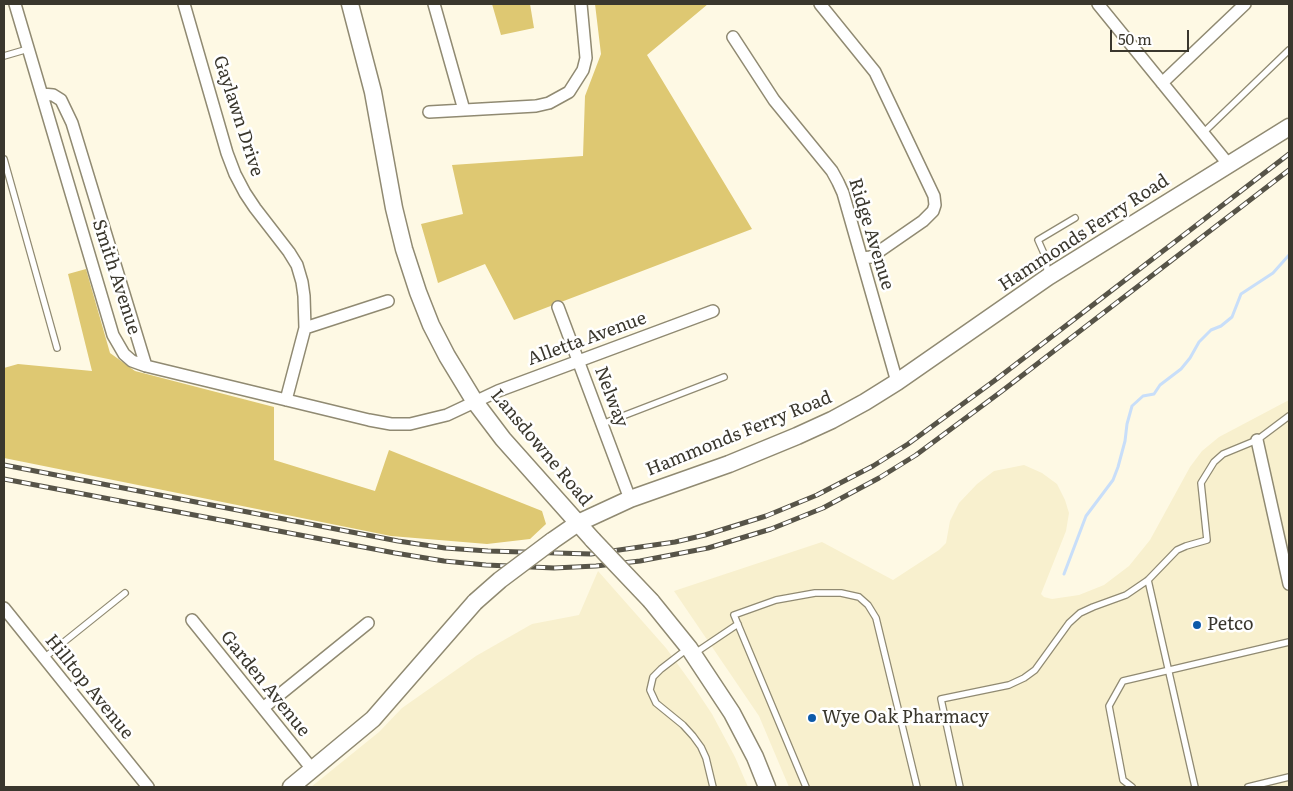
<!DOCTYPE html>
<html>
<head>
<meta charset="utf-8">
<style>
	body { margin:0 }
	#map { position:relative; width:1293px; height:791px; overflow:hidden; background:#fef9e4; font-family:Literata,serif }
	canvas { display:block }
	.frame { position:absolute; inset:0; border:5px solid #3a372d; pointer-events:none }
	.scale { position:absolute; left:1110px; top:30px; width:79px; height:22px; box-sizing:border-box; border:2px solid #3a372d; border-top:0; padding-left:6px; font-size:15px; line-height:18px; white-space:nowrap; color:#3a372d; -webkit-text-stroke:4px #fff; paint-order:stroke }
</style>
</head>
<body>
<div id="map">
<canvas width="1293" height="791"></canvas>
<div class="frame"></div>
<div class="scale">50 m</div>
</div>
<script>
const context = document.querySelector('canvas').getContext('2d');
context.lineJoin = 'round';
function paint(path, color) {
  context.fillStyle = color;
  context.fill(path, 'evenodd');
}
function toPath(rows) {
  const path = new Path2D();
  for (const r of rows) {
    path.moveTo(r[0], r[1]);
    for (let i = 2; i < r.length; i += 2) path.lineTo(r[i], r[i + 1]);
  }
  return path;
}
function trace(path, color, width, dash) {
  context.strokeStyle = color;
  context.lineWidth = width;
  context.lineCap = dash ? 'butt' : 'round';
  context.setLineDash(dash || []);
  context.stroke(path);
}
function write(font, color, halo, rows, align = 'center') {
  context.font = font + ' Literata,serif';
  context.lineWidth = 5;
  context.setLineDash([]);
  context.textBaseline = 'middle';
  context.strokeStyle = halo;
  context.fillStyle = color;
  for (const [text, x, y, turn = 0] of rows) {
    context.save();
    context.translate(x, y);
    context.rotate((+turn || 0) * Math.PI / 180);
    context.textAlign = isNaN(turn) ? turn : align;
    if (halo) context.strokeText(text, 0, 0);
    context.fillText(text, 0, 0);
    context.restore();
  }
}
const built = toPath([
	[1289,400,1289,787,789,787,759,716,674,591,822,542,893,580,939,550,946,543,950,521,959,503,977,484,994,471,1024,465,1042,473,1057,484,1065,500,1069,513,1066,531,1041,594,1044,597,1052,599,1079,595,1104,585,1129,566,1150,540,1190,467,1202,451,1219,437],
	[598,571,666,648,692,684,712,714,735,757,748,787,311,787,379,732,402,708,476,656,532,624,579,615]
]);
const forest = toPath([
	[492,4,530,4,534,28,501,35],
	[595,4,708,4,647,55,752,229,514,320,485,264,438,283,421,224,463,214,452,165,583,156,585,96,601,54],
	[86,269,110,353,135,371,274,407,274,460,375,491,389,450,542,511,546,524,530,539,487,544,391,536,4,458,4,368,18,364,92,371,68,274]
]);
const stream = toPath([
	[1064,574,1086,516,1113,480,1118,467,1125,441,1127,424,1132,406,1143,396,1154,394,1160,385,1181,369,1190,358,1199,342,1211,330,1221,326,1232,317,1241,294,1273,273,1289,255]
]);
const lane = toPath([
	[4,56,28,49],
	[1203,133,1289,50],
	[4,159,57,348],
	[1050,274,1047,270,1046,258,1038,240,1075,218],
	[602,424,724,377],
	[1148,580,1195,787],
	[687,649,661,669,653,677,650,690,656,703,683,725,693,736,701,747,706,758,713,787],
	[695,653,738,624],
	[44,658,125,593],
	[806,787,734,615,776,600,815,593,841,593,859,597,868,605,876,618,917,787],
	[960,787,941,699,1009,685,1024,678,1035,670,1069,623,1080,613,1093,607,1126,595,1148,580,1177,550,1186,546,1207,540,1201,483,1214,462,1223,454,1257,440,1289,416],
	[1132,787,1123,780,1109,706,1123,681,1289,642],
	[1248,787,1289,777]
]);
const street = toPath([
	[15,4,113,335,124,354,132,361,146,366,369,420,391,424,410,424,447,415,498,391,713,311],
	[184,4,227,153,235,174,245,193,255,208,289,252,297,265,302,282,304,296,305,328,286,400],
	[434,4,464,110],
	[820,4,875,72,934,196,935,205,933,211,923,221,871,257,862,258],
	[1098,4,1229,165],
	[733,37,774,100,832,171,838,182,843,193,897,382],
	[1162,83,1245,4],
	[42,94,53,95,61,100,72,123,146,366],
	[429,112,536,106,549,103,569,92,583,70,586,58,581,4],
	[558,307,630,499],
	[305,328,388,301],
	[1257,440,1289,584],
	[4,608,148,787],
	[192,620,312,769],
	[263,708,368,623]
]);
const secondary = toPath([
	[350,4,373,92,394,208,404,249,418,292,431,325,447,356,475,402,503,439,593,540],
	[552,541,578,523,630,499,729,464,797,436,832,420,865,402,897,382,1048,277,1289,127],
	[651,601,689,648,732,713,755,757,767,787],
	[291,787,373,719,475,602]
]);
const rail = toPath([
	[4,465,398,541,445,548,488,551,591,554,675,542,705,535,766,516,817,495,873,466,908,444,994,381,1289,154],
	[4,479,395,553,444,561,486,565,554,568,596,566,640,561,708,548,771,529,823,508,879,478,916,455,1002,391,1289,170]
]);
const secondaryBridge = toPath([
	[593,540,651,601],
	[475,602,500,580,552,541]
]);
const markers = [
	[1197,625,5,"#0c5aa9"],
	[812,718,5,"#0c5aa9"]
];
const streetNames = [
	["Gaylawn Drive",238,116,72],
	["Hammonds Ferry Road",1084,233,-33],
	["Ridge Avenue",871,234,73],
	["Smith Avenue",116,277,72],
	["Alletta Avenue",587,339,-20],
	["Nelway",611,397,69],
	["Hammonds Ferry Road",739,434,-22],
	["Lansdowne Road",541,448,50],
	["Garden Avenue",265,684,51],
	["Hilltop Avenue",89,687,51]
];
const poiNames = [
	["Petco",1207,625],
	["Wye Oak Pharmacy",822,718]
];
paint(built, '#f8f0ce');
paint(forest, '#dec872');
trace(stream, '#c8def9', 3);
trace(lane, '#908a72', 8);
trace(street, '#908a72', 14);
trace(secondary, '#908a72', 19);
trace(lane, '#fff', 5.5);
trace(street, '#fff', 11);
trace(secondary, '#fff', 16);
trace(rail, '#575448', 5);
trace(rail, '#fff', 3, [9]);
trace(secondaryBridge, '#908a72', 19, []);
trace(secondaryBridge, '#fff', 16);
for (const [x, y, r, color] of markers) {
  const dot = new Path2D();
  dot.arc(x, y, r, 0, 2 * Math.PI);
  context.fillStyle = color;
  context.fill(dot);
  trace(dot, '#fff', 2);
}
write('18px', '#3a372d', '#fff', streetNames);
write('18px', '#3a372d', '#fff', poiNames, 'left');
</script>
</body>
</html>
